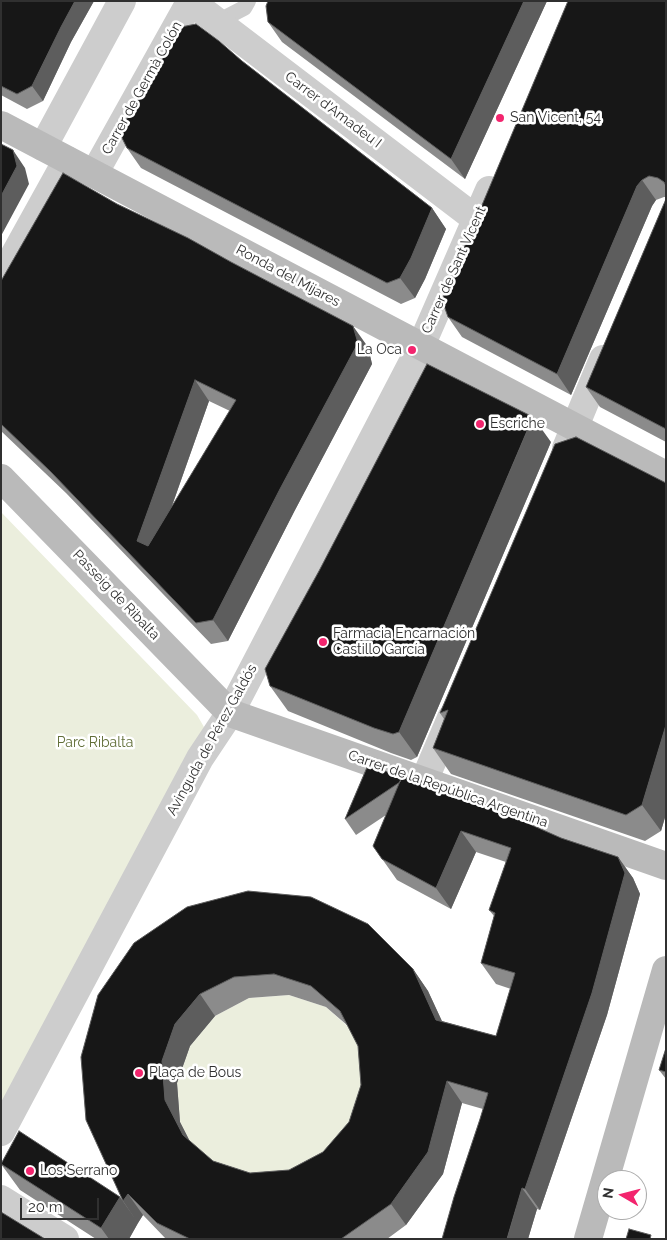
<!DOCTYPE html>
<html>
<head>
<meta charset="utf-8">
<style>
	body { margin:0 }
	#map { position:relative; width:667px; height:1240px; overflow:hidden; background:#fff; font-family:Raleway,sans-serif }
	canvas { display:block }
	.frame { position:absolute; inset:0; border:2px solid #303030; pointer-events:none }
	.north { position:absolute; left:597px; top:1170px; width:50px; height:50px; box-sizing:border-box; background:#fff; border:1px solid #acacac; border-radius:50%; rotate:278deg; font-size:14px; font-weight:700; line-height:20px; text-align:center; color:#303030 }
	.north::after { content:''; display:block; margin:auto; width:18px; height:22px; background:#f3256e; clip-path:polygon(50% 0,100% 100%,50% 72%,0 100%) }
	.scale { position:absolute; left:20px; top:1198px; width:79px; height:22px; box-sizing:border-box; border:2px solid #303030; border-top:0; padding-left:6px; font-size:15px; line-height:18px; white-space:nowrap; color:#303030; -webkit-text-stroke:4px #fff; paint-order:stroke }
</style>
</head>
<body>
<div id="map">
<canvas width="667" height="1240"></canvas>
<div class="frame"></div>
<div class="north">N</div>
<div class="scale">20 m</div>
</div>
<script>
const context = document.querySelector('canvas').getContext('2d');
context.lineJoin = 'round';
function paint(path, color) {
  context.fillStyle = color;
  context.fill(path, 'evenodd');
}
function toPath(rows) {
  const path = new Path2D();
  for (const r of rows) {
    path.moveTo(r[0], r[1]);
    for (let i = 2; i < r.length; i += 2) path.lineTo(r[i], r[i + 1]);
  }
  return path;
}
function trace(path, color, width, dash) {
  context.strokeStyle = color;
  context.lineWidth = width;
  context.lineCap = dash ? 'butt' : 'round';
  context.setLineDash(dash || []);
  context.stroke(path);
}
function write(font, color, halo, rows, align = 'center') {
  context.font = font + ' Raleway,sans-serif';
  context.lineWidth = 5;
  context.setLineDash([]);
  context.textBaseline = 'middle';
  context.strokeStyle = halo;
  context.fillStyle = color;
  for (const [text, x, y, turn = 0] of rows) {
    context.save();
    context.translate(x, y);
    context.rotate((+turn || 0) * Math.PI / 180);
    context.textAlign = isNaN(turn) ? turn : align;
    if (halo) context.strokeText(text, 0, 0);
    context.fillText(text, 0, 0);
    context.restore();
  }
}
const green = toPath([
	[1,512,197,715,204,727,202,742,1,1114],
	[289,995,326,1007,355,1033,376,1107,304,1191,198,1157,180,1122,177,1083,190,1046,215,1016,249,998]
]);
const lane = toPath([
	[217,22,244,8,248,1]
]);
const street = toPath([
	[190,1,476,219],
	[43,147,122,1],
	[94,174,190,2],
	[1,279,67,160],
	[566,448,603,359],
	[424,781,451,718],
	[1,1132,200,758,230,713,421,346,489,190],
	[1,1199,65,1239]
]);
const secondary = toPath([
	[1,125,666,475],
	[1,478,230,713,666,866],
	[588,1239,666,970]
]);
const wall = toPath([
	[1,1,94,1,71,42,43,101,27,109,1,95],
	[547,1,465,179,282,42,268,22],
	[666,1,666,197,664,197,656,200,652,206,571,395,462,337,448,317],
	[242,61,432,208,446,229,425,279,415,298,401,304,141,168,127,148],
	[666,199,666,442,600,407,586,387],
	[1,281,368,347,372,364,295,510,228,641,211,644,66,493,1,431],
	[209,401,230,411,172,506],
	[551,442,417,757,411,760,391,753,288,711,270,686],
	[666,483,666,814,661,831,645,841,451,774,433,748,444,719,440,713],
	[368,765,561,838,618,857,633,878,640,894,607,1015,540,1210,537,1209,528,1239,480,1119,483,1109,462,1103,443,1174,406,1225,387,1239,166,1239,143,1215,138,1223,123,1201,134,943,413,969,428,991,442,1021,496,1036,511,989,496,984,481,963,494,916,489,910,506,862,476,852,451,909,397,880,373,846,386,815,356,835,345,819],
	[289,995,326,1007,348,1026,358,1046,361,1085,349,1122,323,1152,289,1170,250,1173,213,1161,190,1142,180,1122,177,1083,190,1046,215,1016,249,998],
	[666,1048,666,1079,659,1070],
	[1,1164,120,1197,138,1223,129,1239,96,1239,20,1190]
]);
const shadedWall = toPath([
	[75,1,94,1,71,42,43,101,32,86,61,27],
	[524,1,547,1,465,179,451,159],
	[13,150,25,168,29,184,1,236,1,196],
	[642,180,656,200,652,206,571,395,557,374,637,186],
	[432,208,446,229,425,279,415,298,400,278],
	[353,326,368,347,372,364,295,510,228,641,213,620],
	[195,380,209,401,152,562,137,541],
	[533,417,551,442,417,757,399,732],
	[666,725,666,814,661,831,642,805],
	[461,831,476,852,451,909,436,888],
	[618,857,633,878,640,894,607,1015,540,1210,525,1189],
	[413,969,428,991,451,1041,436,1020],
	[200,994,215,1016,190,1046,177,1083,180,1122,198,1157,183,1135,165,1100,162,1061,175,1024],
	[447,1081,462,1103,443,1174,406,1225,391,1204],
	[522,1188,537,1209,528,1239,507,1239],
	[128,1194,143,1215,138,1223,123,1201],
	[120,1197,138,1223,129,1239,109,1239,101,1228]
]);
const building = toPath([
	[1,1,75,1,61,27,32,86,17,94,1,86,1,1],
	[268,1,524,1,451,159,268,22,266,6,268,1],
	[568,1,666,1,666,186,664,182,658,178,649,176,642,180,637,186,557,374,448,317,442,300,568,1],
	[196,24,219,41,242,61,432,208,411,258,400,278,387,283,127,148,119,132,181,27,196,24],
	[1,144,13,150,17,166,1,196,1,144],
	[63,173,117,204,188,238,231,262,353,326,358,343,280,489,213,620,196,623,51,472,1,424,1,281,63,173],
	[195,380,236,400,148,546,137,541,195,380],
	[666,199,666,429,586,387,666,199],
	[427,364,533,417,399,732,393,734,374,728,270,686,265,669,319,571,427,364],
	[576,437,666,483,666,725,642,805,626,815,433,748,448,710,440,713,555,444,576,437],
	[368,765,402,777,400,782,345,819,368,765],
	[403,774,464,795,561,838,618,857,625,873,592,993,525,1189,522,1188,507,1239,442,1239,454,1197,480,1119,488,1093,447,1081,428,1152,391,1204,341,1239,190,1239,157,1223,128,1194,123,1201,86,1120,81,1057,98,995,134,943,187,907,248,891,311,897,368,924,413,969,436,1020,496,1036,515,973,481,963,495,913,489,910,511,848,461,831,436,888,382,859,373,846,403,774],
	[274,974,311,986,340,1011,358,1046,361,1085,349,1122,323,1152,289,1170,250,1173,213,1161,183,1135,165,1100,162,1061,175,1024,200,994,234,977,274,974],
	[666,1048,666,1072,659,1070,666,1048],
	[19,1131,120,1197,101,1228,1,1164,19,1131],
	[1,1212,45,1239,1,1239,1,1212],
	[629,1229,651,1235,650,1239,626,1239,629,1229]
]);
const markers = [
	[500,118,5,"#f3256e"],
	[412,350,5,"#f3256e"],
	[480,424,5,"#f3256e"],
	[323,642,5,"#f3256e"],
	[139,1073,5,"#f3256e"],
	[30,1171,5,"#f3256e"]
];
const streetNames = [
	["Carrer de Germà Colón",142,88,-61],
	["Carrer d'Amadeu I",333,110,37],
	["Carrer de Sant Vicent",454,270,-66],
	["Ronda del Mijares",288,276,28],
	["Passeig de Ribalta",116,595,46],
	["Avinguda de Pérez Galdós",212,740,-61],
	["Carrer de la República Argentina",448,789,19]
];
const poiNames = [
	["San Vicent, 54",510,118],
	["La Oca",402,350,"right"],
	["Escriche",490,424],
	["Farmacia Encarnación",333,634],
	["Castillo García",333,650],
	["Plaça de Bous",149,1073],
	["Los Serrano",40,1171]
];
const parkNames = [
	["Parc Ribalta",95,743]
];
paint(green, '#ebeedd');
trace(lane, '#cdcdcd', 16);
trace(street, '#cdcdcd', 28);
trace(secondary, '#bababa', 28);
paint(wall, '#8b8b8b');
paint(shadedWall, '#5d5d5d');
paint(building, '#171717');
trace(building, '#5d5d5d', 1);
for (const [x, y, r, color] of markers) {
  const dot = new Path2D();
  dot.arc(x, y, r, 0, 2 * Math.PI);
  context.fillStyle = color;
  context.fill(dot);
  trace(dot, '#fff', 2);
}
write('14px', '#303030', '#fff', streetNames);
write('14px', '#303030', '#fff', poiNames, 'left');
write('14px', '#626f39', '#fff', parkNames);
</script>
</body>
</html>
